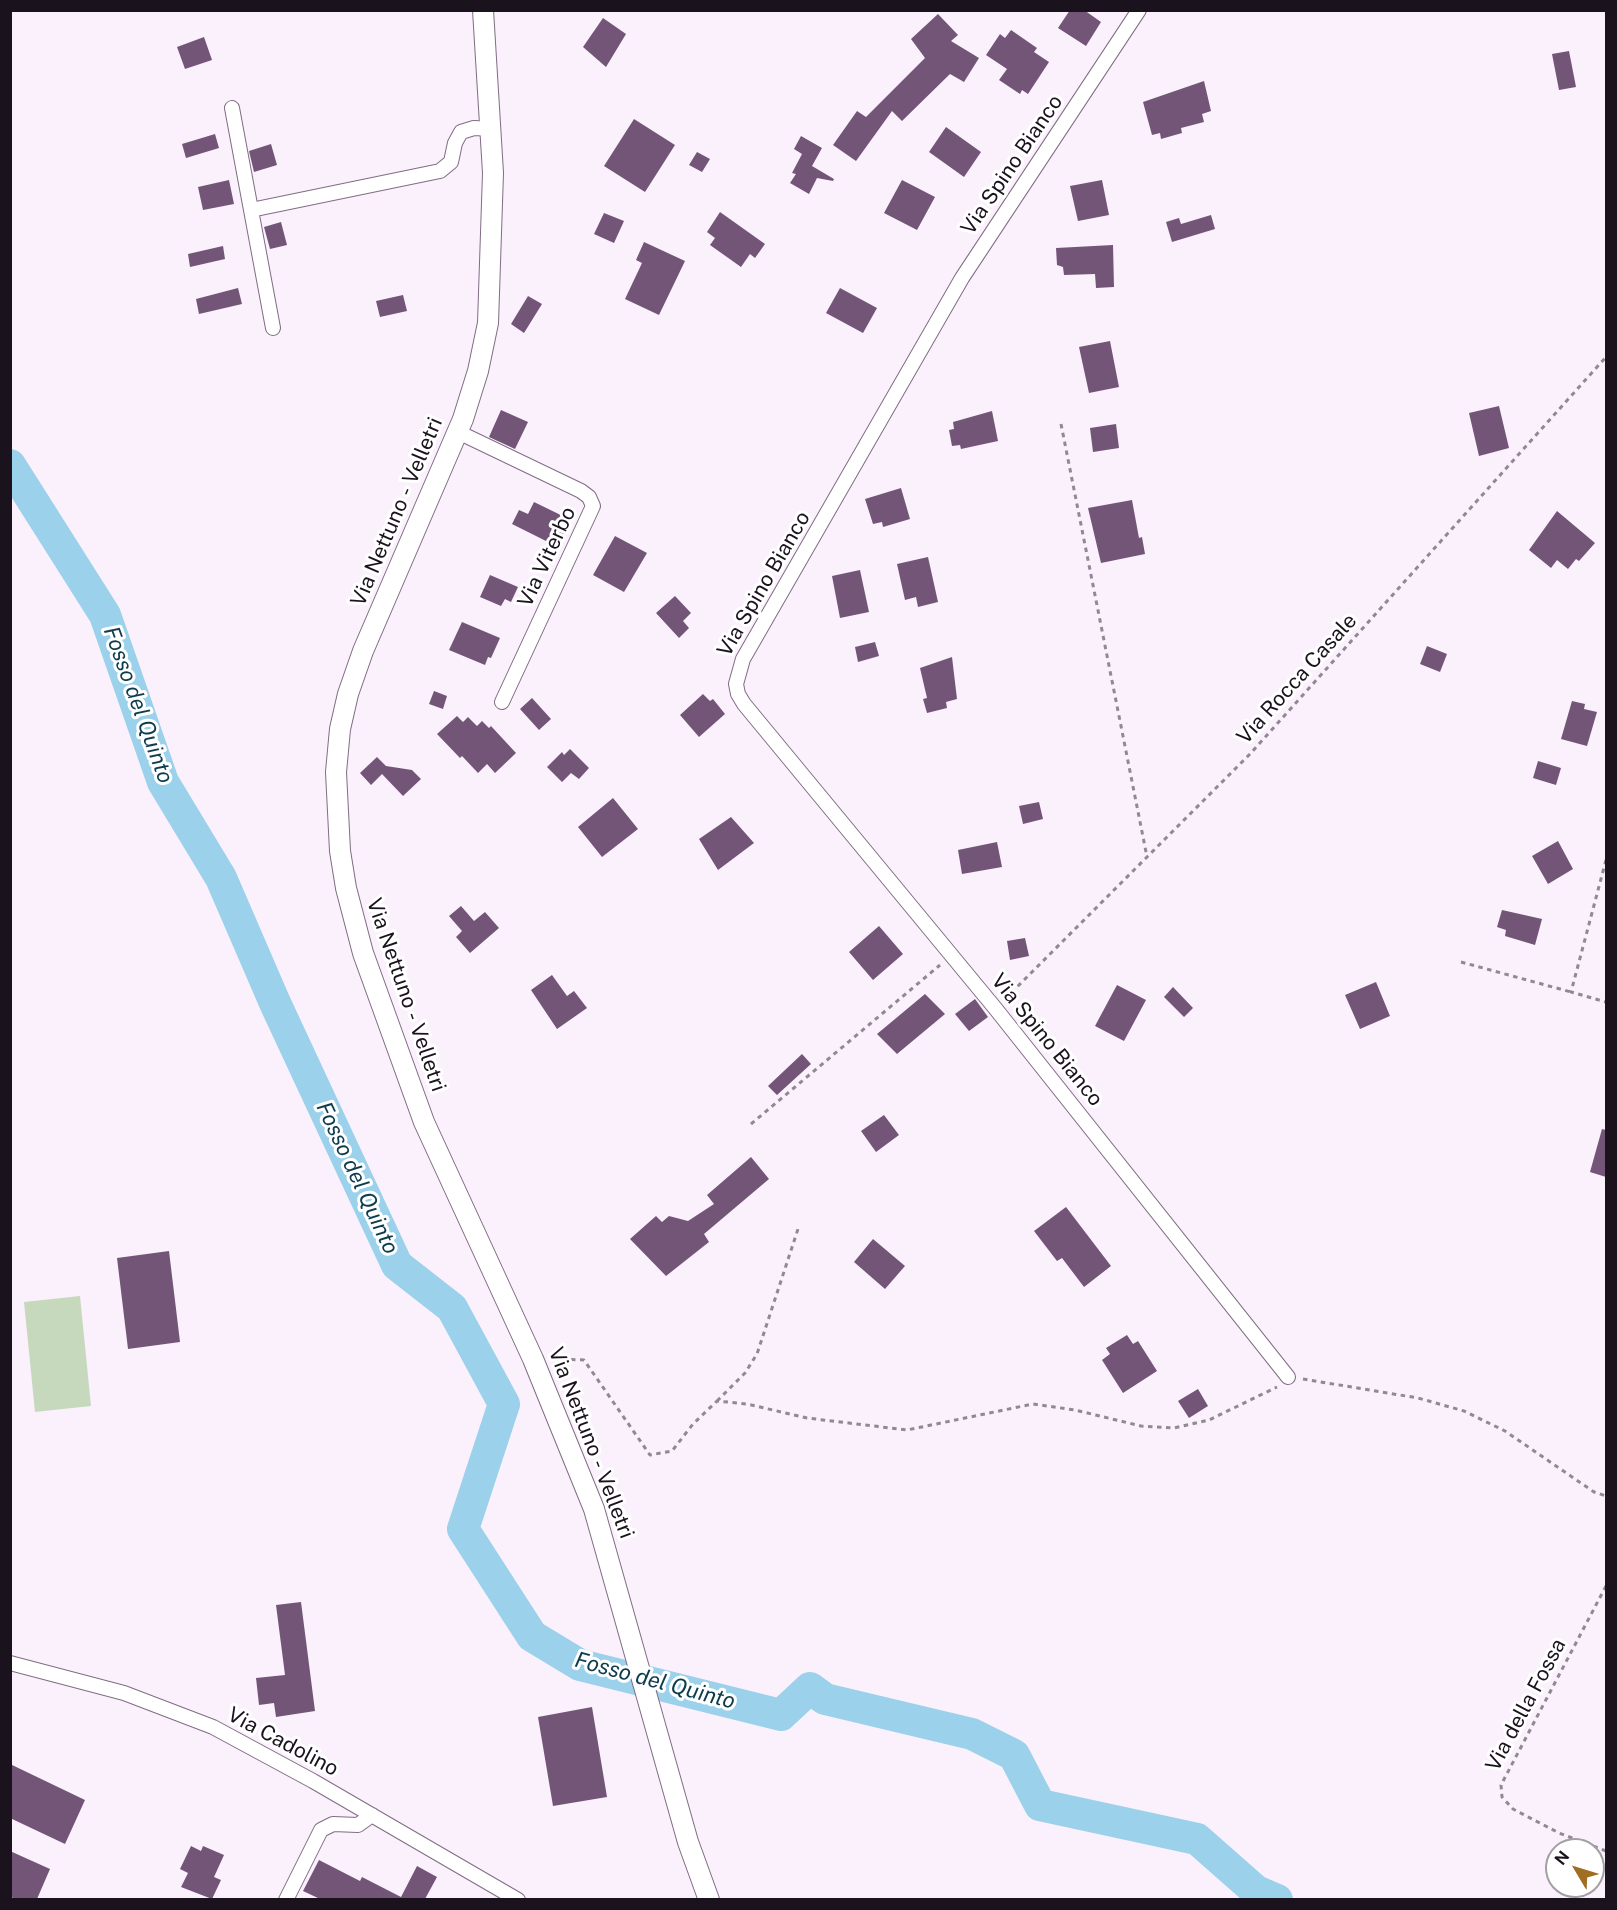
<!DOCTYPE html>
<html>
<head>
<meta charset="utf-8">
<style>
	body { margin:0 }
	#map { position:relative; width:1617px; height:1910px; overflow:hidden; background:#faf1fc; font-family:"Public Sans",sans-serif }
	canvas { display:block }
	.frame { position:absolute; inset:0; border:12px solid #1a121c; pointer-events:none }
	.north { position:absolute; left:1545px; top:1838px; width:60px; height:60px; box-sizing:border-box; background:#fff; border:2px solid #a3a0a4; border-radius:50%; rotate:308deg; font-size:16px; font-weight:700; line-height:24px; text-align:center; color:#1a121c }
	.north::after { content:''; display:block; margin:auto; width:21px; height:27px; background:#9f6e23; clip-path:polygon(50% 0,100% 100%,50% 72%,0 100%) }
</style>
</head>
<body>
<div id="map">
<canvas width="1617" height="1910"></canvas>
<div class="frame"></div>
<div class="north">N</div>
</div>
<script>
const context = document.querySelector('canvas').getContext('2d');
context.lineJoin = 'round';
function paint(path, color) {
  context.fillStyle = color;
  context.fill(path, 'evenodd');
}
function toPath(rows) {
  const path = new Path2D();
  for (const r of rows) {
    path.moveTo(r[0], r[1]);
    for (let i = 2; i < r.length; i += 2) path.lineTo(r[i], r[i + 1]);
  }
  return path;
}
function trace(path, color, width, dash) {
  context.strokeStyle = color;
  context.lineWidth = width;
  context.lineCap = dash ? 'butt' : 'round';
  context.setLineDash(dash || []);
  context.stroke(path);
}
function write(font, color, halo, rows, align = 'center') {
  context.font = font + ' "Public Sans",sans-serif';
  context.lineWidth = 6;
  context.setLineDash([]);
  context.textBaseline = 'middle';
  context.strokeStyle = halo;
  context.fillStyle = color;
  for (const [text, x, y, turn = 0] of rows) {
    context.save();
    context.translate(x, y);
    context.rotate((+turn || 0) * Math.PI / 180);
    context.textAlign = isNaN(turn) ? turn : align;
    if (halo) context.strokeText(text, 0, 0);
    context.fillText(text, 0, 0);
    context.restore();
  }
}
const green = toPath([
	[80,1296,91,1406,35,1412,24,1302]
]);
const river = toPath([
	[10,465,105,615,163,782,221,878,275,1003,397,1265,452,1308,504,1404,463,1529,532,1636,580,1665,781,1715,810,1688,825,1699,972,1734,1014,1755,1040,1805,1197,1839,1256,1891,1277,1900]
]);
const building = toPath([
	[1070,10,1084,10,1101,22,1086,46,1058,28],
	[938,14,958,35,951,41,979,58,964,82,950,74,902,121,892,111,856,161,833,145,857,111,866,117,925,58,911,39],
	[603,18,626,34,606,67,583,47],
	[1011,30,1037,48,1034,52,1049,62,1028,94,1022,90,1020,94,999,80,1007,69,986,55,1000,34,1005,38],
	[204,37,212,60,185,69,177,47],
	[1569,51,1576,87,1559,90,1552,54],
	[1204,81,1211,111,1202,114,1204,122,1181,128,1182,133,1161,139,1160,133,1152,135,1143,102],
	[634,119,675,145,645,192,604,166],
	[946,127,981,152,964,177,929,152],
	[215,134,219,148,186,158,182,144],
	[801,136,822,148,812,166,834,179,833,181,817,178,809,194,790,183,796,174,792,173,802,154,794,149],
	[271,144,277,165,254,172,249,151],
	[697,152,710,159,702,172,689,165],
	[229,180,234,204,203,210,198,187],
	[902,180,935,197,917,230,884,213],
	[1102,180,1109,215,1078,221,1070,186],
	[720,212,765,244,755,258,750,254,741,267,710,245,715,238,707,232],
	[604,213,624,221,614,243,594,234],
	[1211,215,1215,229,1172,242,1166,222,1179,218,1181,224],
	[281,222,287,245,270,249,264,227],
	[644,242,685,261,659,315,625,299,642,263,636,260],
	[1113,245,1114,287,1096,288,1095,274,1064,275,1063,267,1057,265,1056,248],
	[223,246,225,259,190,267,188,254],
	[238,288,242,304,199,314,196,299],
	[840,288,877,308,863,333,826,313],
	[403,295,407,311,380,317,376,301],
	[528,296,542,304,524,333,511,324],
	[1110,341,1119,387,1089,393,1079,347],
	[1499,406,1509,448,1479,456,1469,413],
	[501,410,528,422,515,449,489,437],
	[992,411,998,441,961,449,960,445,952,446,949,430,954,429,953,422],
	[1116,424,1119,448,1093,452,1090,428],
	[901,488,910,519,883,527,882,522,873,524,865,499],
	[1132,500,1139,538,1142,537,1145,554,1101,563,1088,508],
	[534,502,571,520,558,547,512,524,519,510,528,514],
	[1557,511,1595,543,1579,561,1576,559,1568,569,1557,560,1551,568,1529,550],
	[615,536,647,553,624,592,593,575],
	[928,557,938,602,918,607,916,597,905,600,897,564],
	[860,570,869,612,840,618,832,576],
	[490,575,518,587,511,602,505,599,501,606,480,597],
	[675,596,691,613,683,621,689,628,679,638,656,613],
	[462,622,500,638,491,658,488,657,485,665,449,650],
	[875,642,879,656,858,662,855,647],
	[1427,646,1447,654,1440,672,1420,664],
	[952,657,957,699,946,702,947,708,927,713,923,699,927,698,920,668],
	[434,691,447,696,443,709,429,704],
	[703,694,710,701,713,699,725,714,699,737,680,715],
	[532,698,551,719,539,730,520,709],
	[1572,701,1585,704,1584,709,1597,712,1587,746,1561,739],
	[457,716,463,722,468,717,477,726,482,721,489,728,491,726,516,753,495,773,487,764,478,773,462,756,460,758,437,734],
	[570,749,589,768,579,779,571,773,562,782,547,767,562,752,564,755],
	[377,757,386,766,412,770,421,779,403,796,382,774,371,785,360,773],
	[1538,761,1561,768,1556,785,1533,778],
	[613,798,638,829,602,857,578,827],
	[1039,802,1043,819,1023,824,1019,806],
	[731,817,754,843,718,870,699,839],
	[1558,841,1573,869,1548,884,1532,856],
	[997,842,1002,867,962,874,958,850],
	[461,906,474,921,485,912,499,928,470,953,456,937,462,931,449,916],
	[1502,910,1542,919,1535,945,1505,936,1506,930,1497,927],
	[879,926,903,954,873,980,849,952],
	[1025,938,1029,956,1010,960,1007,941],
	[552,975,567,996,574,991,587,1008,557,1029,531,990],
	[1376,982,1390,1016,1360,1029,1345,995],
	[1117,985,1146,1000,1124,1041,1095,1026],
	[1173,987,1193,1008,1184,1017,1164,997],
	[925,994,945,1014,897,1054,877,1034],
	[975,999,988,1017,969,1031,955,1014],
	[802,1054,811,1064,777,1095,768,1086],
	[884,1115,899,1135,876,1152,861,1131],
	[1602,1129,1606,1130,1606,1177,1590,1172],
	[751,1157,769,1179,704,1234,709,1242,666,1276,630,1239,656,1216,662,1222,669,1216,688,1221,714,1204,707,1195],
	[1066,1207,1111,1266,1084,1287,1062,1258,1057,1261,1034,1231],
	[873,1239,905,1266,885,1289,854,1262],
	[169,1251,180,1342,128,1349,117,1258],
	[1127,1335,1133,1344,1138,1341,1157,1371,1123,1393,1102,1360,1110,1354,1106,1348],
	[1198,1389,1208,1406,1189,1418,1178,1401],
	[301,1602,315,1711,276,1717,274,1703,259,1705,256,1678,285,1675,276,1605],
	[592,1707,607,1797,553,1806,538,1717],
	[10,1764,85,1800,65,1844,10,1818],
	[191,1846,201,1851,203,1846,224,1855,214,1877,221,1880,212,1899,181,1887,188,1873,180,1869],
	[10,1851,50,1869,37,1899,17,1899,10,1897],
	[319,1860,360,1881,362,1877,401,1897,417,1866,437,1877,425,1899,320,1899,303,1891]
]);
const path = toPath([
	[1061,424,1147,857],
	[1606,860,1571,992,1606,1002],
	[1461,962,1571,992],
	[1005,999,1250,754,1606,357],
	[751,1124,940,965],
	[553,1359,584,1360,650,1455,672,1451,693,1424,717,1401,747,1404,807,1418,907,1430,1033,1404,1075,1410,1141,1426,1174,1428,1209,1420,1277,1387],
	[1303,1379,1418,1398,1464,1411,1505,1431,1594,1492,1606,1496],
	[717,1401,745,1373,757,1354,798,1229],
	[1606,1586,1501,1785,1502,1797,1513,1809,1559,1833,1606,1851]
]);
const street = toPath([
	[1139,10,962,278,743,659,736,684,738,694,744,704,995,1008,1288,1377],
	[232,108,273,328],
	[251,210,440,171,451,162,455,143,461,132,474,128,492,129],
	[458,432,581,491,589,497,593,506,502,702],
	[10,1663,124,1693,213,1727,313,1781,518,1900],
	[286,1900,321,1830,333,1824,358,1825,372,1815]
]);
const secondary = toPath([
	[483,10,493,173,488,323,478,371,463,419,363,651,348,694,340,729,336,772,340,851,346,888,363,953,424,1122,533,1359,594,1509,688,1842,709,1900]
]);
const streetNames = [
	["Via Spino Bianco",1012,165,-56],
	["Via Nettuno - Velletri",397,512,-67],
	["Via Viterbo",547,557,-65],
	["Via Spino Bianco",764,584,-60],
	["Via Rocca Casale",1297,679,-48],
	["Via Nettuno - Velletri",406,995,71],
	["Via Spino Bianco",1047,1040,51],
	["Via Nettuno - Velletri",591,1443,69],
	["Via della Fossa",1526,1705,-62],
	["Via Cadolino",283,1742,28]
];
const waterNames = [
	["Fosso del Quinto",138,705,70],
	["Fosso del Quinto",357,1178,65],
	["Fosso del Quinto",655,1681,15]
];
paint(green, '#c7d9bc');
trace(river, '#9bd1ea', 32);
paint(building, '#735578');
trace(street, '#816c84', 16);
trace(secondary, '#816c84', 22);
trace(path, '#918893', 3, [4.5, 4.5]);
trace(street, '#fff', 14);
trace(secondary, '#fff', 20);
write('21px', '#1a121c', '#fff', streetNames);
write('italic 22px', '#0d3c4d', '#fff', waterNames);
</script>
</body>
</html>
